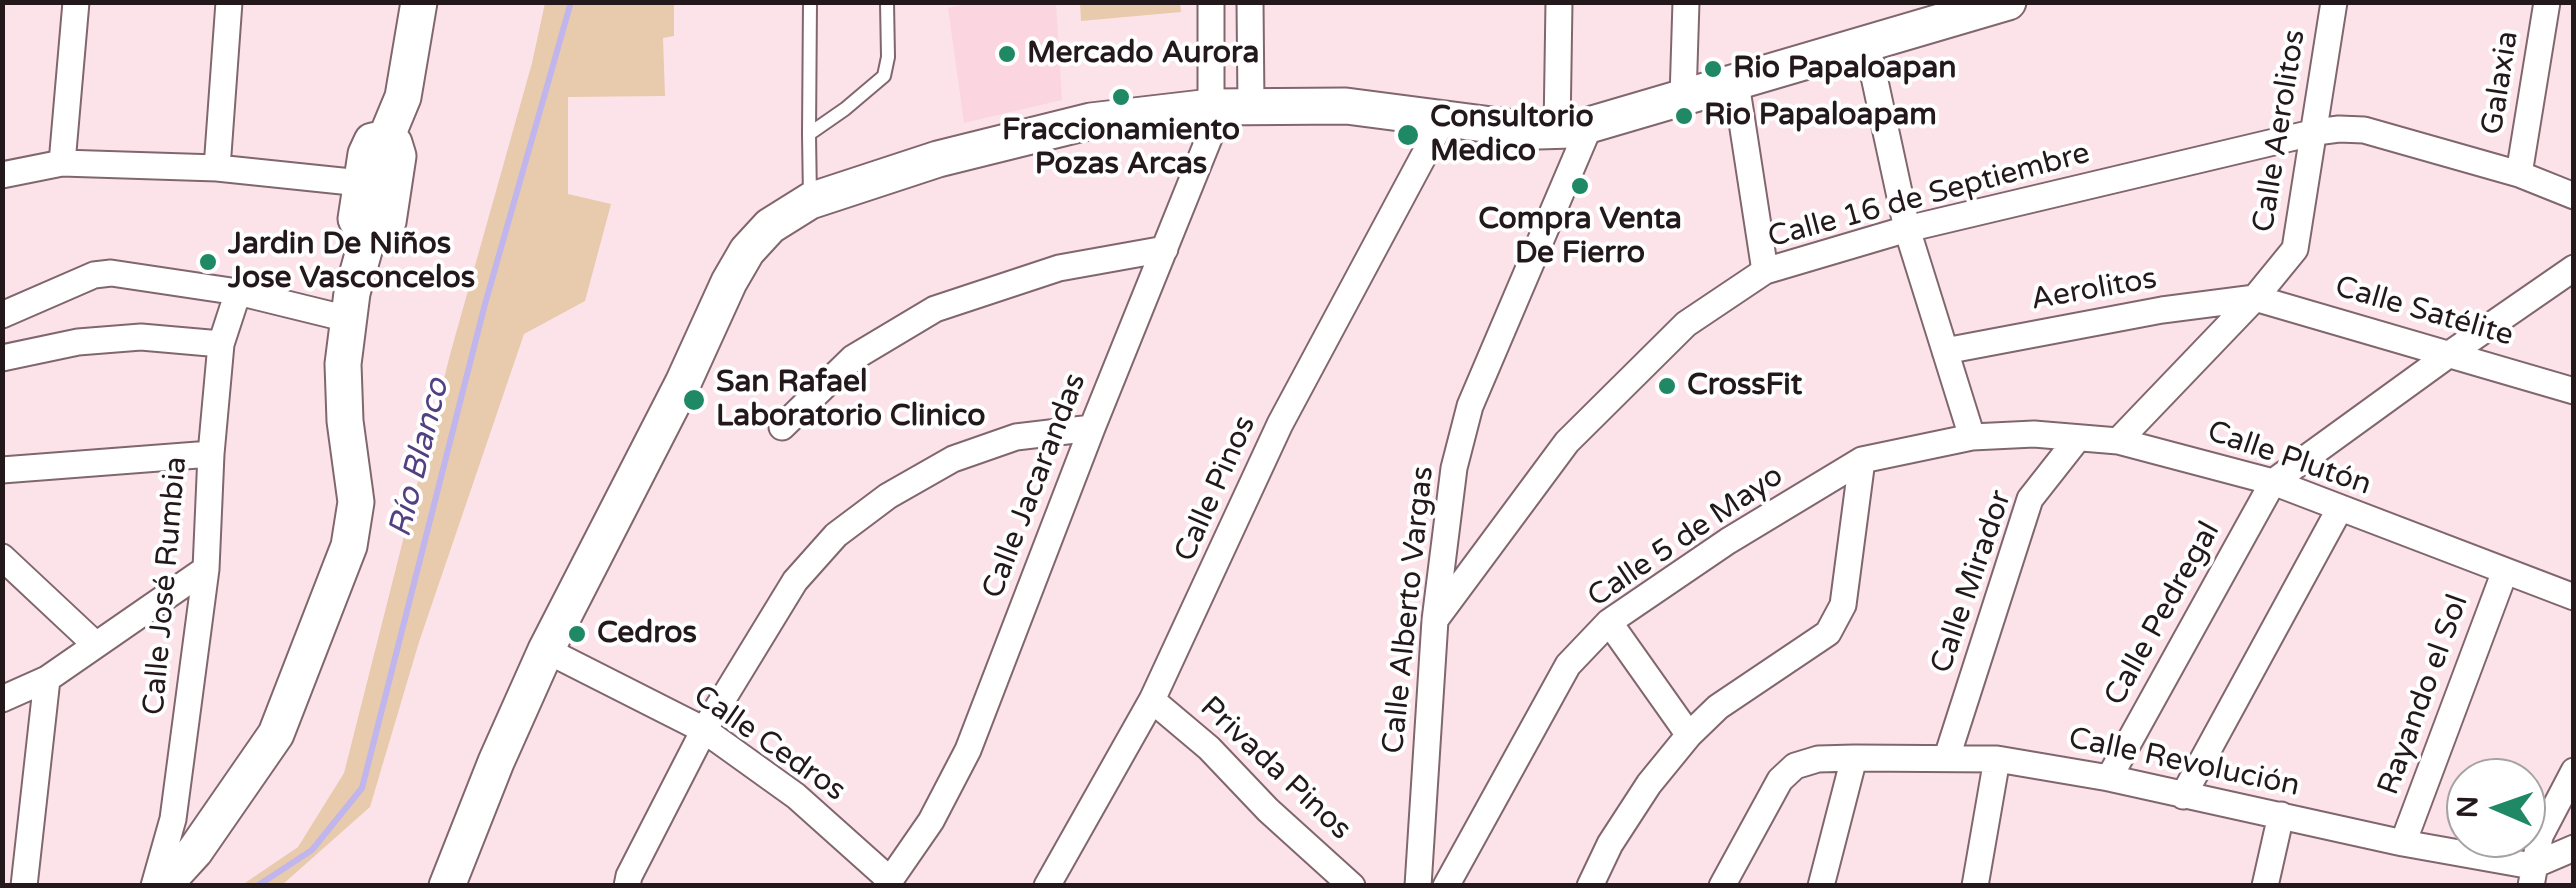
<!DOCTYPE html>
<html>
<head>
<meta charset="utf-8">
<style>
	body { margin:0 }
	#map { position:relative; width:2576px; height:888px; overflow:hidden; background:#fce3ea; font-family:"Varela Round",sans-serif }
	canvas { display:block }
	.frame { position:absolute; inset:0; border:5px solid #23181b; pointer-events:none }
	.north { position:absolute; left:2446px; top:758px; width:100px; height:100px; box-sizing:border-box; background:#fff; border:2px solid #a7a3a4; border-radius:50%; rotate:272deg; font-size:28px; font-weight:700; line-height:40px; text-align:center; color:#23181b }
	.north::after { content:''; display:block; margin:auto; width:35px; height:45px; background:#1f8864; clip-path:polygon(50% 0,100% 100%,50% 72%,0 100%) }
</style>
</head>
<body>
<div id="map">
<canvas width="2576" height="888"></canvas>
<div class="frame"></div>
<div class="north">N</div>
</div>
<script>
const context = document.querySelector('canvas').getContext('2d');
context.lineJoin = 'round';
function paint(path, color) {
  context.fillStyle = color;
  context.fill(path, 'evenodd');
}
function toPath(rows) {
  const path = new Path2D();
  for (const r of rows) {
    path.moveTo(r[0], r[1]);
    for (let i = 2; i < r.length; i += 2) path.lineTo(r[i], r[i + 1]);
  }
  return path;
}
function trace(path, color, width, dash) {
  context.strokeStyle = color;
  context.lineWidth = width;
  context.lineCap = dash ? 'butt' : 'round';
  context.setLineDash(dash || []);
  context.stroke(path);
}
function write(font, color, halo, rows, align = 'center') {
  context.font = font + ' "Varela Round",sans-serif';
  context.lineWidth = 8;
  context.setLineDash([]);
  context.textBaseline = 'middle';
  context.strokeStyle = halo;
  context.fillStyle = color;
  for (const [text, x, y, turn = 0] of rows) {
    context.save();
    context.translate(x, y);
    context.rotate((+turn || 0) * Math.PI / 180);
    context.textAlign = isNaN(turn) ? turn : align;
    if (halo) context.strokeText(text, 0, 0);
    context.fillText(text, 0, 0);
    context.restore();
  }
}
const built = toPath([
	[977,2,1056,3,1062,100,964,123,948,8]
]);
const green = toPath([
	[545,3,674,3,674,36,663,38,665,96,568,97,568,194,611,204,585,301,524,334,419,642,370,807,282,885,242,885,298,847,344,773,451,351,532,63],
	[1080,3,1180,3,1181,12,1081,21]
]);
const stream = toPath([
	[257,886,312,850,362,788,485,304,571,2]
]);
const service = toPath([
	[809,134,810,2],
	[810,199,809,134,845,109,884,76,888,57,887,2]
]);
const minor = toPath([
	[1250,2,1251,105],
	[1867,44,1907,229,1972,437],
	[1736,83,1765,271],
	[1683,98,1686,2],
	[1211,107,1211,2],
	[1557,131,1559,2],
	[62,163,76,2],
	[217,168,229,2],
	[2519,174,2547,2],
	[2,175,62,163,217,168,361,183],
	[2,315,94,275,111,273,238,292,348,319],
	[1945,351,2162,310,2255,298,2574,391],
	[2,358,78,342,141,337,221,344],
	[782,427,853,358,935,309,1059,268,1165,249],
	[2118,441,2255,298,2295,249,2334,2],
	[2,470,211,454],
	[2,557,96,645],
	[1435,620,1567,442,1686,324,1765,271,1907,229,2316,132,2339,129,2364,130,2519,174,2574,196],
	[1609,622,1689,735],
	[546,650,704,730,796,796,890,880],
	[2,699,47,679,206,569],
	[1152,700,1209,748,1268,810,1352,886],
	[1947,757,2030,499,2078,438],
	[2109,778,2273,482,2451,353,2574,268],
	[2183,796,2339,510],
	[2403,843,2505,571],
	[2532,866,2574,848],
	[24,886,47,679],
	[154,886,173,819,206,569,211,454,221,344,238,292],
	[627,886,629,876,704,730,795,581,836,535,888,496,953,459,1016,437,1092,428],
	[886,886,931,821,968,750,1092,428,1222,106],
	[1047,886,1152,700,1280,424,1444,118],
	[1418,886,1435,620,1454,468,1470,406,1589,127],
	[1446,886,1568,665,1609,622,1728,541,1862,460,1972,437,2034,434,2118,441,2273,482,2574,597],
	[1590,886,1610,844,1649,784,1689,735,1718,707,1828,633,1843,605,1862,460],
	[1722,886,1780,780,1795,766,1818,759,1854,758,1997,759,2109,778,2403,843,2532,866],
	[1821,886,1854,758],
	[1975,886,1997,759],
	[2265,886,2281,815],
	[2531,886,2540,836,2574,771]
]);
const secondary = toPath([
	[386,138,403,97,419,2],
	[369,233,379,233,388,222,398,156,394,143,386,138],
	[369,233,361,228,356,219,366,154,372,141,386,138],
	[163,886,195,851,276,734,349,546,356,502,345,421,343,364,352,293,369,233],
	[447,886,496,762,546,650,683,383,729,282,747,251,770,226,810,201,938,159,1091,121,1211,107,1346,106,1538,131,1572,130,2008,2]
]);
const markers = [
	[1007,54,10,"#1f8864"],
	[1713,69,10,"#1f8864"],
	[1121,97,10,"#1f8864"],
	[1684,116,10,"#1f8864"],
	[1408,135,12,"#1f8864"],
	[1580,186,10,"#1f8864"],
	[208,262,10,"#1f8864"],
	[1667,386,10,"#1f8864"],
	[694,400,12,"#1f8864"],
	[577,634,10,"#1f8864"]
];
const poiNames = [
	["Mercado Aurora",1027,54],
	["Rio Papaloapan",1733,69],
	["Rio Papaloapam",1704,116],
	["Consultorio",1430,118],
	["Medico",1430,152],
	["Fraccionamiento",1121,131,"center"],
	["Pozas Arcas",1121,165,"center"],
	["Compra Venta",1580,220,"center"],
	["De Fierro",1580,254,"center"],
	["Jardin De Niños",228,245],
	["Jose Vasconcelos",228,279],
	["San Rafael",716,383],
	["Laboratorio Clinico",716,417],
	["CrossFit",1687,386],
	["Cedros",597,634]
];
const streetNames = [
	["Galaxia",2501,83,-81],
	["Calle Aerolitos",2280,131,-81],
	["Calle 16 de Septiembre",1929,196,-15],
	["Aerolitos",2094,290,-10],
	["Calle Satélite",2424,312,16],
	["Calle Plutón",2289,459,19],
	["Calle Jacarandas",1035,486,-69],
	["Calle Pinos",1216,489,-66],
	["Calle 5 de Mayo",1686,537,-34],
	["Calle Mirador",1972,582,-71],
	["Calle José Rumbia",166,586,-85],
	["Calle Alberto Vargas",1409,610,-84],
	["Calle Pedregal",2163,614,-61],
	["Rayando el Sol",2424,695,-70],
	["Calle Cedros",769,744,35],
	["Calle Revolución",2184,763,12],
	["Privada Pinos",1275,769,43]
];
const waterNames = [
	["Río Blanco",420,458,-76]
];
paint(built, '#fbd5df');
paint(green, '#e8caad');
trace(stream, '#c0b5ed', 6);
trace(service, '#80666d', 16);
trace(minor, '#80666d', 29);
trace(secondary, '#80666d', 39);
trace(service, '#fff', 12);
trace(minor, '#fff', 25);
trace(secondary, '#fff', 35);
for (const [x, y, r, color] of markers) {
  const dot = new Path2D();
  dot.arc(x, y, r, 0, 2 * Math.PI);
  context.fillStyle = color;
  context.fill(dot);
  trace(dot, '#fff', 4);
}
write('bold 30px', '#23181b', '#fff', poiNames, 'left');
write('30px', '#23181b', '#fff', streetNames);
write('italic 32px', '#524083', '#fff', waterNames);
</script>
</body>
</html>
